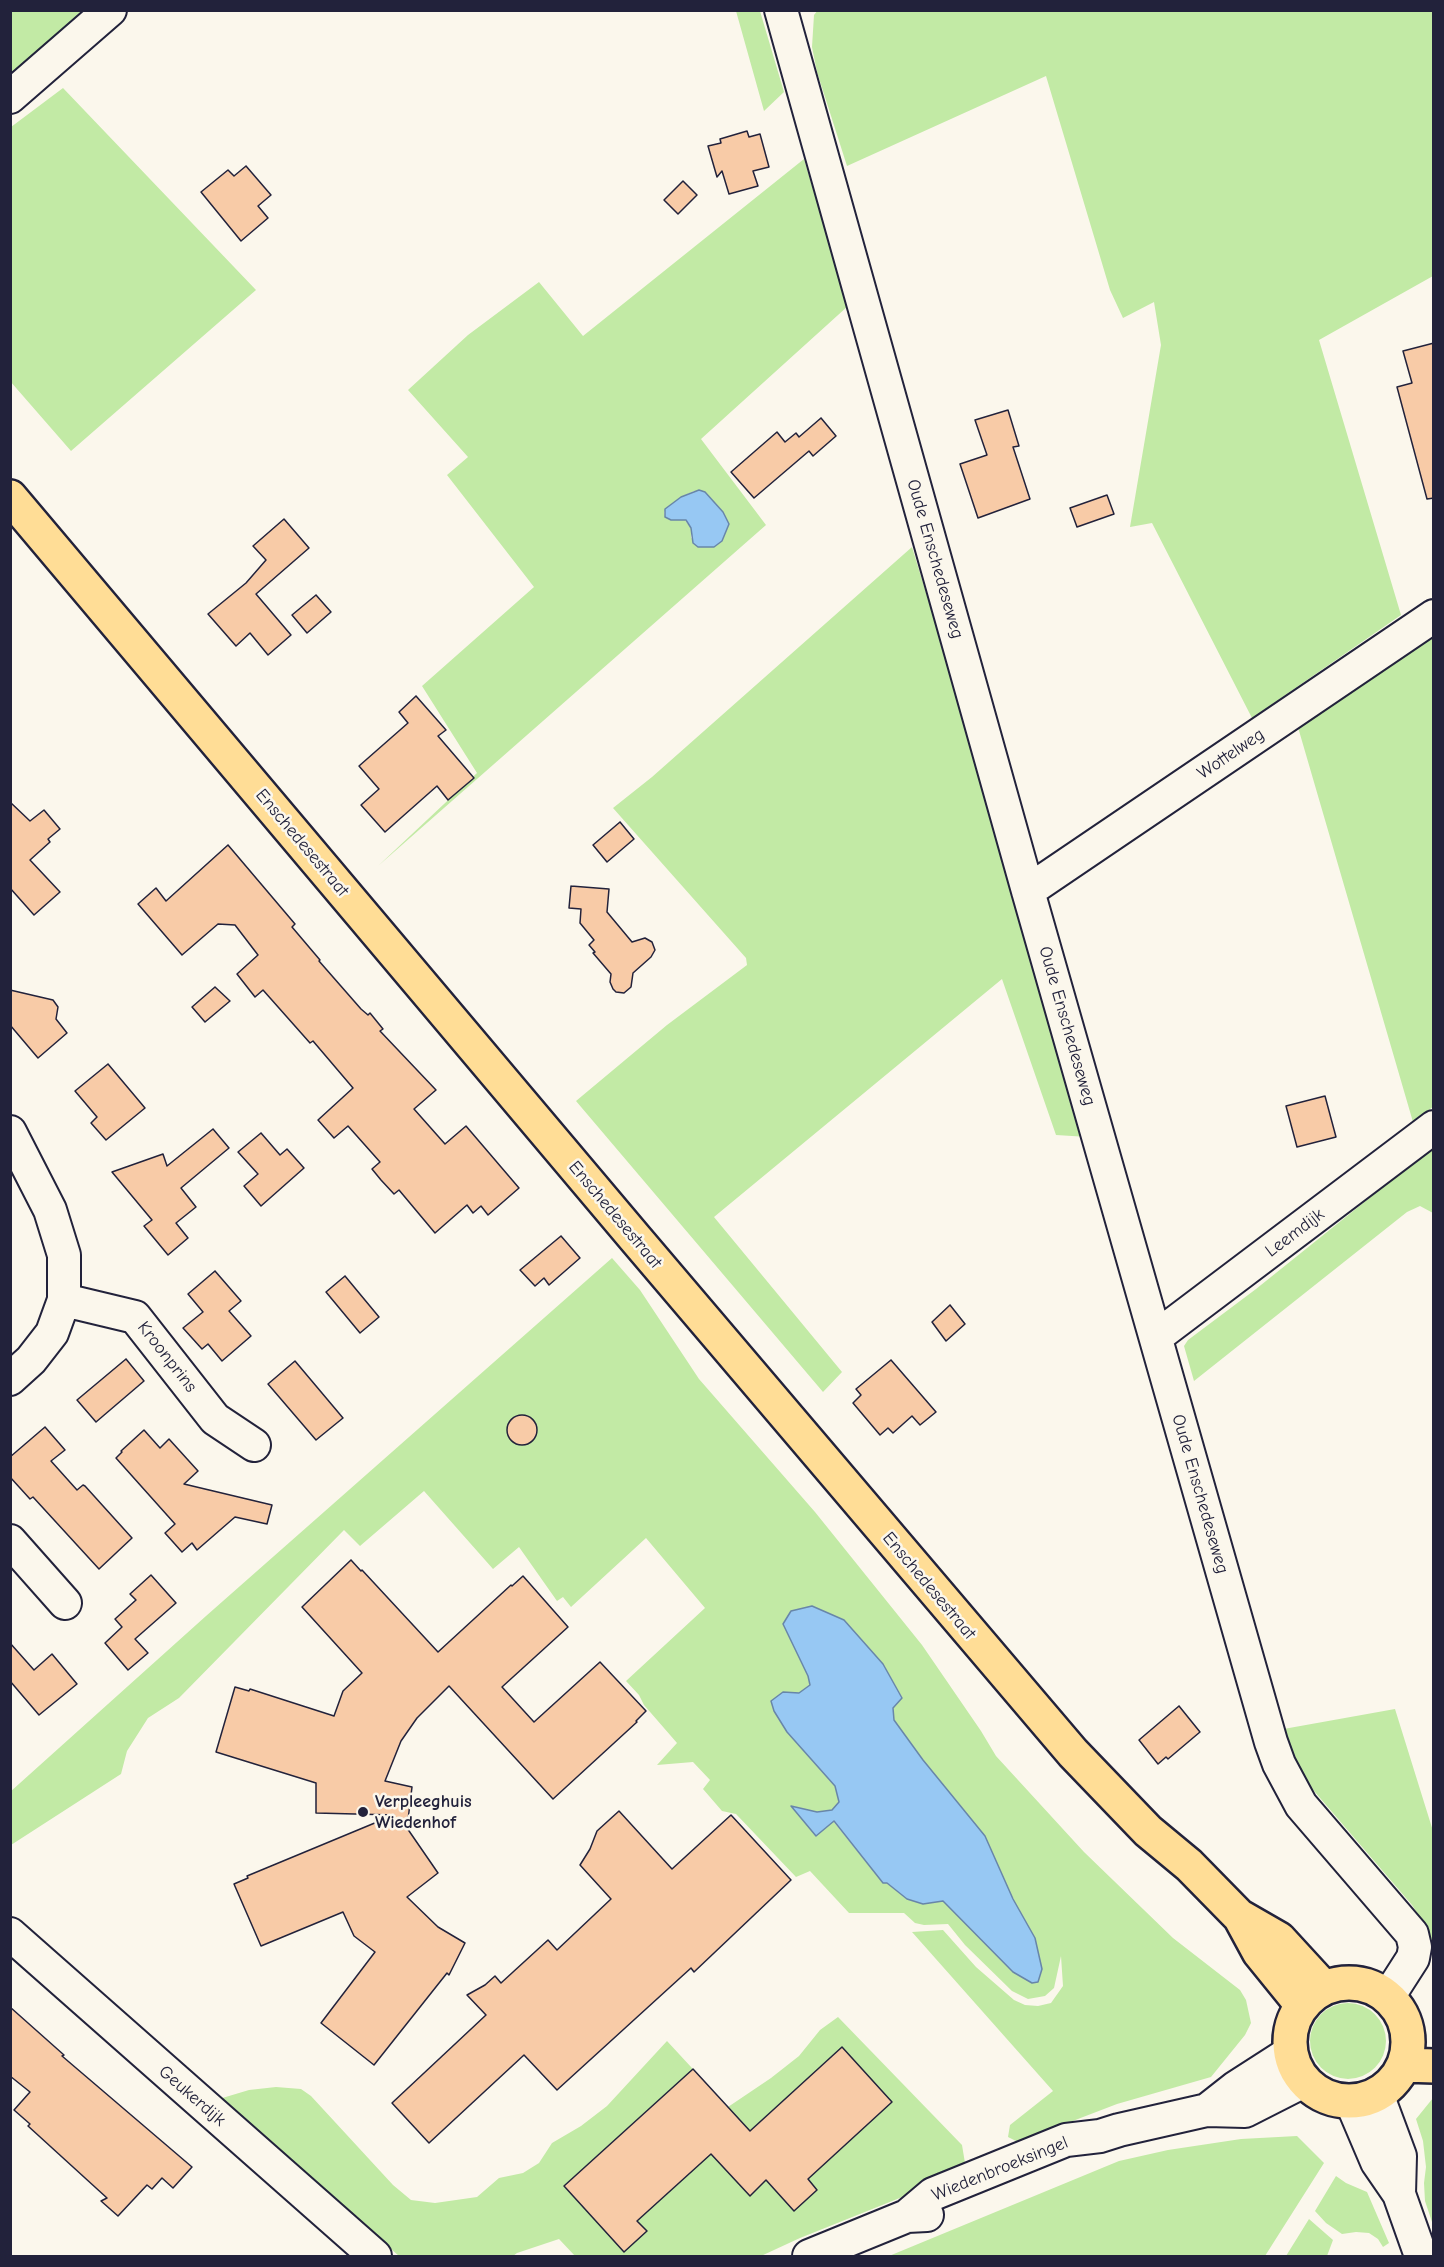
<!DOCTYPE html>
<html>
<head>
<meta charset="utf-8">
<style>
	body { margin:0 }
	#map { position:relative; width:1444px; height:2267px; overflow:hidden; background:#fbf7ec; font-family:"Comic Neue",sans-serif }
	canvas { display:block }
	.frame { position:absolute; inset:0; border:12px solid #22223b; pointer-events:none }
</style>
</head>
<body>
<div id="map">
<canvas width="1444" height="2267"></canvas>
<div class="frame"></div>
</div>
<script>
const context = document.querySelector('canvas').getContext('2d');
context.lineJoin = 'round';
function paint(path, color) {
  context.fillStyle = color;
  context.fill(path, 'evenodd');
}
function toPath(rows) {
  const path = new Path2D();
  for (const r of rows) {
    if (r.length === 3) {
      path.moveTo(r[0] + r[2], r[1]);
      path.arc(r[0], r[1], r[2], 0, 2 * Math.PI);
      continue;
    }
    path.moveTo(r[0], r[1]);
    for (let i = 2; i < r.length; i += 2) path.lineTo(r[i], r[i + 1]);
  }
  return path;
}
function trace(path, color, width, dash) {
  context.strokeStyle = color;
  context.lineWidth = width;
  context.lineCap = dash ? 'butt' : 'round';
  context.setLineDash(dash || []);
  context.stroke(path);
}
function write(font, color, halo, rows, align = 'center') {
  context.font = font + ' "Comic Neue",sans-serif';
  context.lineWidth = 5;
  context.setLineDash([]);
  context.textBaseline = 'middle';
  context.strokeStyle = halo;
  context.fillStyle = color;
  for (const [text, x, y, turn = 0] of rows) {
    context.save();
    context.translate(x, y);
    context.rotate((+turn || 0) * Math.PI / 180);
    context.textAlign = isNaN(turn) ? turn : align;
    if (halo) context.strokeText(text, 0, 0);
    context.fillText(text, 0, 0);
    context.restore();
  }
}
const green = toPath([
	[818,10,1433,11,1433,276,1319,340,1401,615,1252,718,1152,523,1130,527,1161,345,1154,302,1123,318,1110,290,1046,76,847,166,817,72,812,47,814,15],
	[11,11,94,11,11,85],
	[736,11,760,11,784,92,764,111],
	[63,88,256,290,71,451,10,381,11,127],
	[804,159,848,306,701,439,766,525,378,866,477,773,422,686,534,587,447,475,468,457,408,390,468,335,539,282,583,336],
	[694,491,705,492,723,512,729,524,722,541,714,547,691,538,691,528,685,520,671,520,665,517,664,512,681,497],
	[912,547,1026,919,1088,1137,1056,1135,1002,979,714,1217,842,1372,823,1392,576,1101,667,1025,747,965,746,958,613,808,652,777],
	[1433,623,1434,1106,1413,1122,1295,717],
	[1433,1147,1433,1213,1420,1206,1407,1212,1194,1381,1184,1346,1188,1340,1256,1289],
	[612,1258,640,1290,699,1379,815,1512,922,1645,981,1731,996,1756,1084,1852,1173,1938,1240,1990,1246,2000,1251,2023,1245,2035,1211,2077,1117,2104,1018,2142,1008,2137,1010,2125,1053,2091,912,1932,943,1930,976,1967,1014,2000,1025,2005,1038,2006,1051,2003,1063,1986,1061,1956,1054,1988,1045,1996,1028,1999,1012,1991,965,1945,948,1924,924,1925,915,1923,904,1913,849,1913,810,1871,796,1877,736,1814,722,1811,703,1789,710,1780,693,1762,657,1765,677,1743,644,1705,639,1695,626,1681,705,1608,646,1538,571,1607,563,1597,557,1601,519,1547,493,1569,424,1491,360,1546,344,1530,179,1698,148,1718,127,1751,121,1774,11,1845,10,1792,206,1616],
	[844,1620,883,1664,902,1697,893,1708,894,1720,923,1760,1013,1899,1035,1938,960,1916,943,1900,923,1904,907,1899,887,1883,883,1883,833,1821,816,1836,792,1806,817,1812,832,1810,839,1803,835,1786,787,1732,783,1692,799,1694,810,1685,808,1676,783,1624],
	[1395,1709,1433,1831,1433,1946,1430,1944,1423,1922,1412,1905,1296,1770,1278,1730],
	[1348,2041,38],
	[838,2017,962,2145,966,2169,962,2173,800,2238,761,2256,575,2256,559,2239,517,2253,513,2256,399,2256,219,2099,249,2090,276,2087,301,2089,311,2096,393,2185,411,2200,435,2203,477,2197,499,2178,523,2173,539,2163,552,2143,581,2126,607,2106,667,2041,728,2107,771,2078,799,2056,820,2030],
	[1433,2098,1433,2225,1425,2201,1424,2183,1426,2167,1423,2141,1416,2119],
	[1297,2136,1324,2163,1265,2256,889,2256,1119,2161,1168,2150,1241,2139],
	[1336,2176,1346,2183,1367,2192,1389,2243,1383,2247,1378,2239,1369,2233,1356,2232,1342,2234,1326,2223,1315,2211],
	[1309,2219,1333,2240,1327,2256,1286,2256]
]);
const water = toPath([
	[699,490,705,492,723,512,729,524,722,541,714,547,698,547,693,543,691,528,686,520,671,520,665,517,665,509,681,497,699,490],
	[812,1606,844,1620,883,1664,902,1698,893,1708,894,1720,923,1760,985,1836,1013,1899,1035,1938,1042,1969,1038,1982,1032,1983,1013,1972,943,1901,923,1904,907,1899,887,1883,883,1883,834,1821,816,1836,791,1806,817,1812,832,1810,839,1802,835,1786,787,1732,774,1711,771,1701,783,1692,799,1693,810,1685,808,1676,783,1624,791,1611,812,1606]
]);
const building = toPath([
	[747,131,749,137,760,134,769,167,753,171,758,186,729,194,722,171,717,177,708,146,721,143,720,139,747,131],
	[246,166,271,195,258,206,268,218,241,241,201,192,228,170,234,176,246,166],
	[683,181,697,195,678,214,664,200,683,181],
	[1434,343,1434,498,1427,499,1397,387,1412,383,1403,351,1434,343],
	[1008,410,1019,446,1013,447,1030,499,978,518,960,464,987,455,975,420,1008,410],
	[821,418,836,436,813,456,809,451,754,498,731,472,777,432,785,442,796,433,799,437,821,418],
	[1107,495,1114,514,1077,527,1070,508,1107,495],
	[284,519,309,548,256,594,291,635,268,655,250,633,236,646,208,614,246,583,266,560,253,546,284,519],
	[316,595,331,612,307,633,292,615,316,595],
	[416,696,446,730,438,736,474,778,448,800,437,786,385,832,361,805,379,789,359,766,408,723,399,712,416,696],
	[10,802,30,821,44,810,60,829,48,839,50,842,30,860,60,892,34,915,10,888,10,802],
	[620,822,634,839,607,862,593,845,620,822],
	[228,845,295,924,292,927,320,960,319,961,361,1009,368,1015,370,1013,383,1029,380,1031,436,1090,414,1109,445,1144,466,1126,519,1188,488,1215,481,1206,473,1213,467,1205,435,1233,399,1190,394,1194,381,1180,372,1169,380,1162,348,1126,334,1138,318,1120,353,1088,313,1041,310,1043,263,990,255,997,237,974,258,955,235,925,218,924,182,955,138,904,156,888,166,901,228,845],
	[571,886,609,889,607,912,632,942,645,938,652,942,655,950,651,957,633,973,631,987,624,993,616,992,613,989,610,982,611,974,593,953,595,952,589,945,594,940,580,923,581,909,569,908,571,886],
	[215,987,230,1001,205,1022,192,1007,215,987],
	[10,990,53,1000,58,1007,56,1019,67,1033,38,1058,10,1025,10,990],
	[108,1064,145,1108,106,1140,91,1123,97,1117,75,1091,108,1064],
	[1325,1096,1336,1137,1297,1147,1286,1106,1325,1096],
	[213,1129,229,1148,181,1188,196,1207,176,1223,188,1238,168,1255,144,1226,152,1220,112,1172,163,1154,167,1166,213,1129],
	[261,1133,280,1155,287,1149,304,1168,261,1206,244,1186,258,1174,238,1152,261,1133],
	[561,1236,580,1258,549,1285,544,1278,535,1286,520,1270,561,1236],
	[215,1271,241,1301,229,1311,251,1336,222,1361,208,1344,202,1349,183,1328,203,1312,188,1294,215,1271],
	[345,1276,379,1317,360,1333,326,1292,345,1276],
	[950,1305,965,1324,946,1341,932,1322,950,1305],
	[126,1359,144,1381,96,1422,77,1400,126,1359],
	[891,1360,936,1412,920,1425,912,1416,893,1433,888,1428,880,1435,853,1403,861,1395,856,1389,891,1360],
	[295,1361,343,1418,316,1440,268,1384,295,1361],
	[522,1430,15],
	[45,1427,65,1450,51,1461,77,1490,83,1485,85,1486,132,1538,99,1569,33,1497,30,1499,10,1477,10,1457,45,1427],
	[144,1430,160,1448,169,1439,198,1471,184,1484,272,1505,267,1524,235,1517,197,1550,192,1543,182,1552,165,1533,175,1524,116,1458,122,1452,121,1451,144,1430],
	[351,1560,361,1571,362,1570,438,1652,511,1585,512,1586,523,1576,568,1627,502,1687,534,1722,600,1662,646,1711,636,1721,637,1722,553,1799,449,1686,417,1718,401,1741,385,1781,412,1787,407,1828,438,1873,407,1897,438,1927,465,1943,449,1975,447,1973,374,2065,321,2023,375,1952,354,1936,343,1912,261,1946,234,1884,248,1878,247,1876,394,1815,316,1813,316,1783,216,1752,235,1687,249,1691,250,1689,334,1716,343,1691,362,1673,302,1607,351,1560],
	[151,1575,176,1603,135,1639,148,1653,128,1670,105,1643,122,1627,115,1619,136,1600,130,1594,151,1575],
	[10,1643,34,1670,52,1654,77,1684,39,1715,10,1681,10,1643],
	[1179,1706,1200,1732,1168,1759,1166,1757,1158,1764,1139,1740,1179,1706],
	[619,1811,672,1869,731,1815,791,1880,694,1972,691,1968,557,2090,524,2055,429,2143,392,2103,486,2015,467,1995,485,1985,495,1976,501,1983,548,1940,557,1950,611,1899,580,1865,590,1849,597,1831,619,1811],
	[10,2007,64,2055,62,2056,192,2167,173,2188,162,2178,152,2189,147,2185,118,2216,101,2201,107,2198,28,2126,30,2124,14,2110,30,2092,10,2076,10,2007],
	[842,2047,892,2102,808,2179,817,2190,794,2211,766,2180,750,2196,711,2154,637,2221,647,2231,624,2252,564,2186,693,2069,750,2131,842,2047]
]);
const minor = toPath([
	[781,10,1028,891,1271,1742,1279,1764,1301,1805,1412,1934,1415,1947,1413,1958,1388,1997],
	[10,97,110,10],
	[1028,891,1434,616],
	[10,1132,50,1210,64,1255,64,1300,52,1333,31,1360,10,1379],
	[64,1300,135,1317,215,1419,254,1445],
	[1156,1337,1434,1127],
	[10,1541,65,1603],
	[10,1934,375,2256],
	[1377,2094,1400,2156,1399,2194,1421,2256],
	[1351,2101,1377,2162,1399,2194],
	[1207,2110,1235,2088,1291,2052],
	[907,2216,933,2194,1066,2140,1100,2136,1119,2130,1207,2110,1245,2111,1304,2081],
	[809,2256,907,2216,927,2215]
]);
const major = toPath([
	[10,497,635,1238,1073,1753,1148,1831,1189,1865,1239,1916,1279,1939,1324,1988],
	[1240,1917,1259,1952,1302,2005],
	[1349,2042,59],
	[1404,2065,1434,2066]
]);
const markers = [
	[363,1812,6,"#22223b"]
];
const streetNames = [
	["Oude Enschedeseweg",935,559,74],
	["Wottelweg",1231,754,-34],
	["Enschedesestraat",302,843,50],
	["Oude Enschedeseweg",1067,1026,74],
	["Enschedesestraat",615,1215,50],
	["Leemdijk",1295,1233,-37],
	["Kroonprins",167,1357,52],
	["Oude Enschedeseweg",1200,1494,74],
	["Enschedesestraat",929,1586,50],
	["Geukerdijk",192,2096,41],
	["Wiedenbroeksingel",1000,2169,-22]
];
const poiNames = [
	["Verpleeghuis",375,1802],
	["Wiedenhof",375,1823]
];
paint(green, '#c2eaa5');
paint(water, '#97c8f3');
trace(water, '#6886a9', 1.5);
paint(building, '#f8cba7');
trace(building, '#22223b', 1.5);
trace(minor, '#22223b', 36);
trace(major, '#22223b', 38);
trace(minor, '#fbf7ec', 32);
trace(major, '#ffdd96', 33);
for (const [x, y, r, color] of markers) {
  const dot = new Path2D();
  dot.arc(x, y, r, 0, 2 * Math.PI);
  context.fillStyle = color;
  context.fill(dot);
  trace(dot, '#fbf7ec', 2);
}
write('18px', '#22223b', '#fbf7ec', streetNames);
write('bold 18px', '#22223b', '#fbf7ec', poiNames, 'left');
</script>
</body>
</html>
